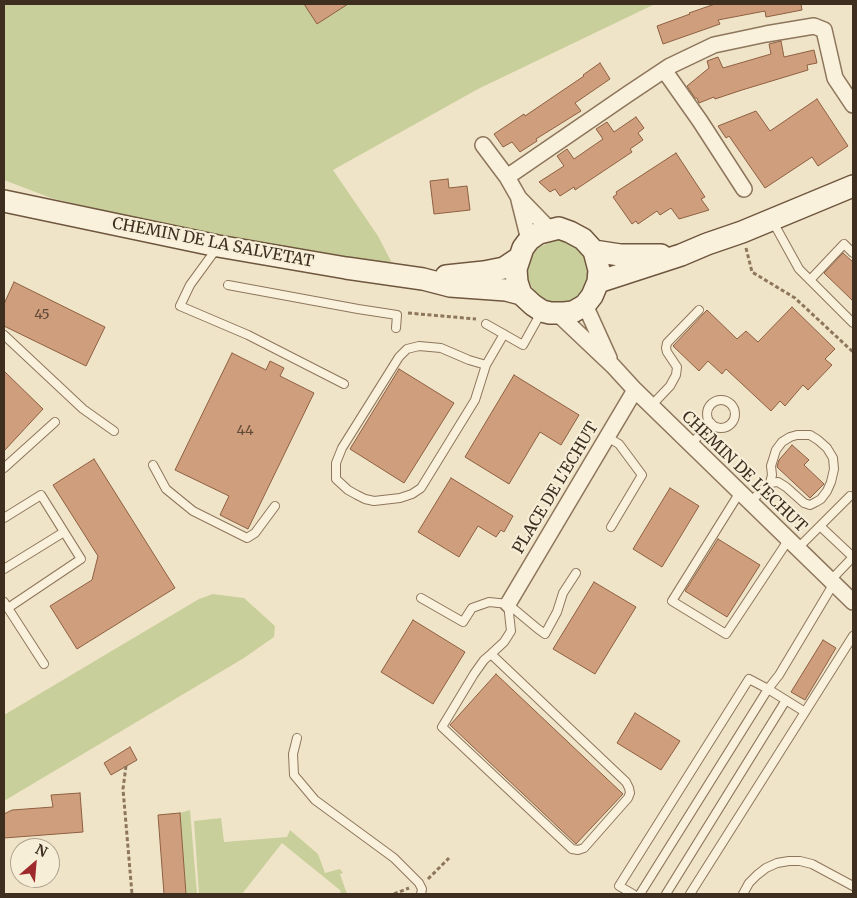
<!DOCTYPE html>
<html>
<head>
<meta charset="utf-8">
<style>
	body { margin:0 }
	#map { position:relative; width:857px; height:898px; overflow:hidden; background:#f0e4c8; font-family:Merriweather,serif }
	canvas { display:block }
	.frame { position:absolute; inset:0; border:5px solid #3d2e20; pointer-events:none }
	.north { position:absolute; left:10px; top:838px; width:50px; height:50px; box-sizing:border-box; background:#f7eed8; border:1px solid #ada18e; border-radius:50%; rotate:27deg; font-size:14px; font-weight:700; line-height:20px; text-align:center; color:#3d2e20 }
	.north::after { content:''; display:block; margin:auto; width:18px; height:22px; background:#9e2a2b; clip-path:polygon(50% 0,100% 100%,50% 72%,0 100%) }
</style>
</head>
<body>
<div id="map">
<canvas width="857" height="898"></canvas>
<div class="frame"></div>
<div class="north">N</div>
</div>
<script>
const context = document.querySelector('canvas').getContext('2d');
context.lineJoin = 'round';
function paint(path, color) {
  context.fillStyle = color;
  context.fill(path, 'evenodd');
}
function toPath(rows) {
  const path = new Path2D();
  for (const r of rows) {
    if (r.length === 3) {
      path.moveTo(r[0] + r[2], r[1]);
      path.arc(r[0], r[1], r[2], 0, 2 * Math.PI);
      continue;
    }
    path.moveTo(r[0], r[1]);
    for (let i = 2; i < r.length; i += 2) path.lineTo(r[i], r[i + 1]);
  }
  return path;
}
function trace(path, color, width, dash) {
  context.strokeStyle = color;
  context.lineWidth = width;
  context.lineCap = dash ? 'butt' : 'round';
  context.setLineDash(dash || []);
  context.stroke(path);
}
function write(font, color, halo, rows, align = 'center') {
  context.font = font + ' Merriweather,serif';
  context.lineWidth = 4.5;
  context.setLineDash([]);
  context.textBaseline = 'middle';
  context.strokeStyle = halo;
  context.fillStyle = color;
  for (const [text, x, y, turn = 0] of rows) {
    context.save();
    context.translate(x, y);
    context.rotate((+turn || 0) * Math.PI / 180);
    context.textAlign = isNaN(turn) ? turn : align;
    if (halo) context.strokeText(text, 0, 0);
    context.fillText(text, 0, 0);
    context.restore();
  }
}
const green = toPath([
	[4,4,655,4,478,89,333,170,378,236,393,265,244,240,134,218,51,198,4,180],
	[557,239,567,239,583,249,591,277,582,294,574,300,563,303,551,302,542,297,534,291,529,281,528,270,529,261,538,248],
	[213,594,244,598,275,626,274,637,244,658,4,801,4,715,199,599],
	[190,810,197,894,186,894,180,813],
	[221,818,224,842,287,837,290,830,318,854,325,873,340,869,343,873,340,874,347,894,339,894,341,891,282,843,242,894,199,894,194,821]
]);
const building = toPath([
	[304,4,348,4,317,24,304,4],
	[715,4,801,4,802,10,766,17,765,11,718,20,720,24,663,44,657,26,690,14,689,13,715,4],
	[781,41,784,57,814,50,817,63,807,65,808,70,742,90,715,99,714,97,699,103,697,98,695,98,687,86,709,68,707,61,718,57,723,68,771,54,769,44,781,41],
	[600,63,610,79,575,103,581,111,536,139,537,141,520,152,512,142,503,147,494,134,524,114,525,116,584,76,583,75,600,63],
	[817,99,848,146,818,166,812,157,765,188,729,136,726,138,718,126,756,111,770,131,817,99],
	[636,117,644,128,638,133,643,140,630,149,632,152,575,190,574,187,560,196,555,189,550,192,539,182,564,166,557,156,567,149,574,159,603,139,596,129,607,122,614,132,636,117],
	[676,153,705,197,701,199,709,210,679,219,671,208,660,215,657,211,638,224,636,221,632,224,613,197,617,194,616,192,676,153],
	[448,179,449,188,467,186,470,210,434,214,430,181,448,179],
	[843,253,853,262,853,301,824,273,843,253],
	[14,282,105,327,86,366,4,326,4,304,14,282],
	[792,307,835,349,825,359,832,365,808,390,803,385,785,406,780,401,771,411,726,369,722,374,708,361,699,371,673,346,707,310,737,339,746,331,758,342,792,307],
	[232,353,266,370,270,361,284,368,280,376,314,393,248,529,220,515,229,496,175,470,232,353],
	[399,369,454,403,404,483,350,449,399,369],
	[4,371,43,409,4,451,4,371],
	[514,375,579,415,561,445,540,432,509,484,465,457,514,375],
	[792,445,809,460,804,465,824,484,810,498,777,467,779,460,792,445],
	[94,459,175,588,77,649,50,606,92,580,98,556,53,485,94,459],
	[451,478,513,516,504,532,501,530,496,537,478,526,459,557,418,532,451,478],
	[670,488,699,506,662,567,633,549,670,488],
	[718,539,760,565,727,617,685,591,718,539],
	[594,582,636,607,595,674,553,649,594,582],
	[413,620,465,652,433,704,381,672,413,620],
	[823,640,836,648,805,700,791,692,823,640],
	[496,674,623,794,576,844,450,725,496,674],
	[635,713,680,741,661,770,617,743,635,713],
	[130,747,137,760,111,775,104,763,130,747],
	[80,793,83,832,4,838,4,814,12,810,53,807,51,795,80,793],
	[180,813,186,894,164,894,158,815,180,813]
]);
const path = toPath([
	[746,248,752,272,795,298,853,352],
	[408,313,476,319],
	[126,766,123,789,132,894],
	[428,879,449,858],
	[394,894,409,888]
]);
const lane = toPath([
	[773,222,799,269,853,323],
	[217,248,190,285,180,306,248,335,344,384],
	[810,280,844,244,853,253],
	[228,285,358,309,397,315,396,328],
	[486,324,523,345,542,311],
	[4,335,83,409,114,431],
	[486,365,469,360,441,348,419,346,407,349,399,357,342,448,336,463,336,479,348,490,357,495,365,499,374,501,400,498,412,494,421,488,475,400,486,365,504,334],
	[721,414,14],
	[651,406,670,386,676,375,677,367,667,352,666,348,667,343,699,310],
	[607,437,619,444,642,475,611,527],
	[691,444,711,423],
	[153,465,166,489,193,511,247,538,255,533,275,506],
	[4,468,55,422],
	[740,492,672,601,726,634,789,539],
	[750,502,770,483,778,482,786,487,804,503,810,505,816,502,821,499,827,491,831,482,834,469,833,458,827,448,818,440,810,435,797,435,790,437,782,442,776,450,771,466,772,475,770,483],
	[4,518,41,495,81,559,8,608],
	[820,526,850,496],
	[798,548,820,526,853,557,831,580],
	[4,569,64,532],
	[834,583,779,675,768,689,805,712,853,636],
	[421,598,463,622,472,608,489,602,508,604,511,631,504,642,491,654,484,660,474,674,442,727,572,849,578,850,584,848,628,798,630,793,629,788,626,782,491,654],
	[4,602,44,664],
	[508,604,538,629,545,634,557,612,563,593,576,573],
	[297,738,293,754,294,775,315,800,394,858,419,883,422,889,421,894],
	[633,894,619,886,749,679,768,689,640,894],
	[666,894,786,700],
	[690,894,805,712],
	[743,894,749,883,757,875,766,868,777,863,789,861,800,861,812,864,853,886]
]);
const street = toPath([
	[664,70,700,121,744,189],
	[483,145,507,177],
	[519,200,529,240],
	[550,230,519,198,507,177,628,94,670,66,714,45,766,34,814,26,824,30,835,78,853,105],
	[585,305,609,358],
	[557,313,613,366,635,390,853,602],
	[508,604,635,390]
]);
const secondary = toPath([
	[4,201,218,246,346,268,423,279,450,286,506,290,521,294,533,305,542,311,550,313,564,313,573,312,585,305,592,296,598,282,599,270,594,251,583,239,570,232,559,228,539,233,529,240,523,248,516,269,517,282,521,294],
	[594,251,620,255,661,255],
	[446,276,484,272,504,268,519,258],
	[598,282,681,255,707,244,742,232,853,186]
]);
const numberNames = [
	["45",42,315],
	["44",245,431]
];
const streetNames = [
	["CHEMIN DE LA SALVETAT",213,243,11],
	["CHEMIN DE L'ECHUT",744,472,44],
	["PLACE DE L'ECHUT",556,488,-59]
];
paint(green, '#c9cf9b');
paint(building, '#cf9f7d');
trace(building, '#8d5f41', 1);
trace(lane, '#8d765c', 10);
trace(street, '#8d765c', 18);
trace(secondary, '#6f573f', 24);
trace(path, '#8d765c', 3, [4, 2.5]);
trace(lane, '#faf1dc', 8);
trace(street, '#faf1dc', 15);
trace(secondary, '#faf1dc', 21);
write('14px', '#624a37', null, numberNames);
write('16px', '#3d2e20', '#f7eed8', streetNames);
</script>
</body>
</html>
